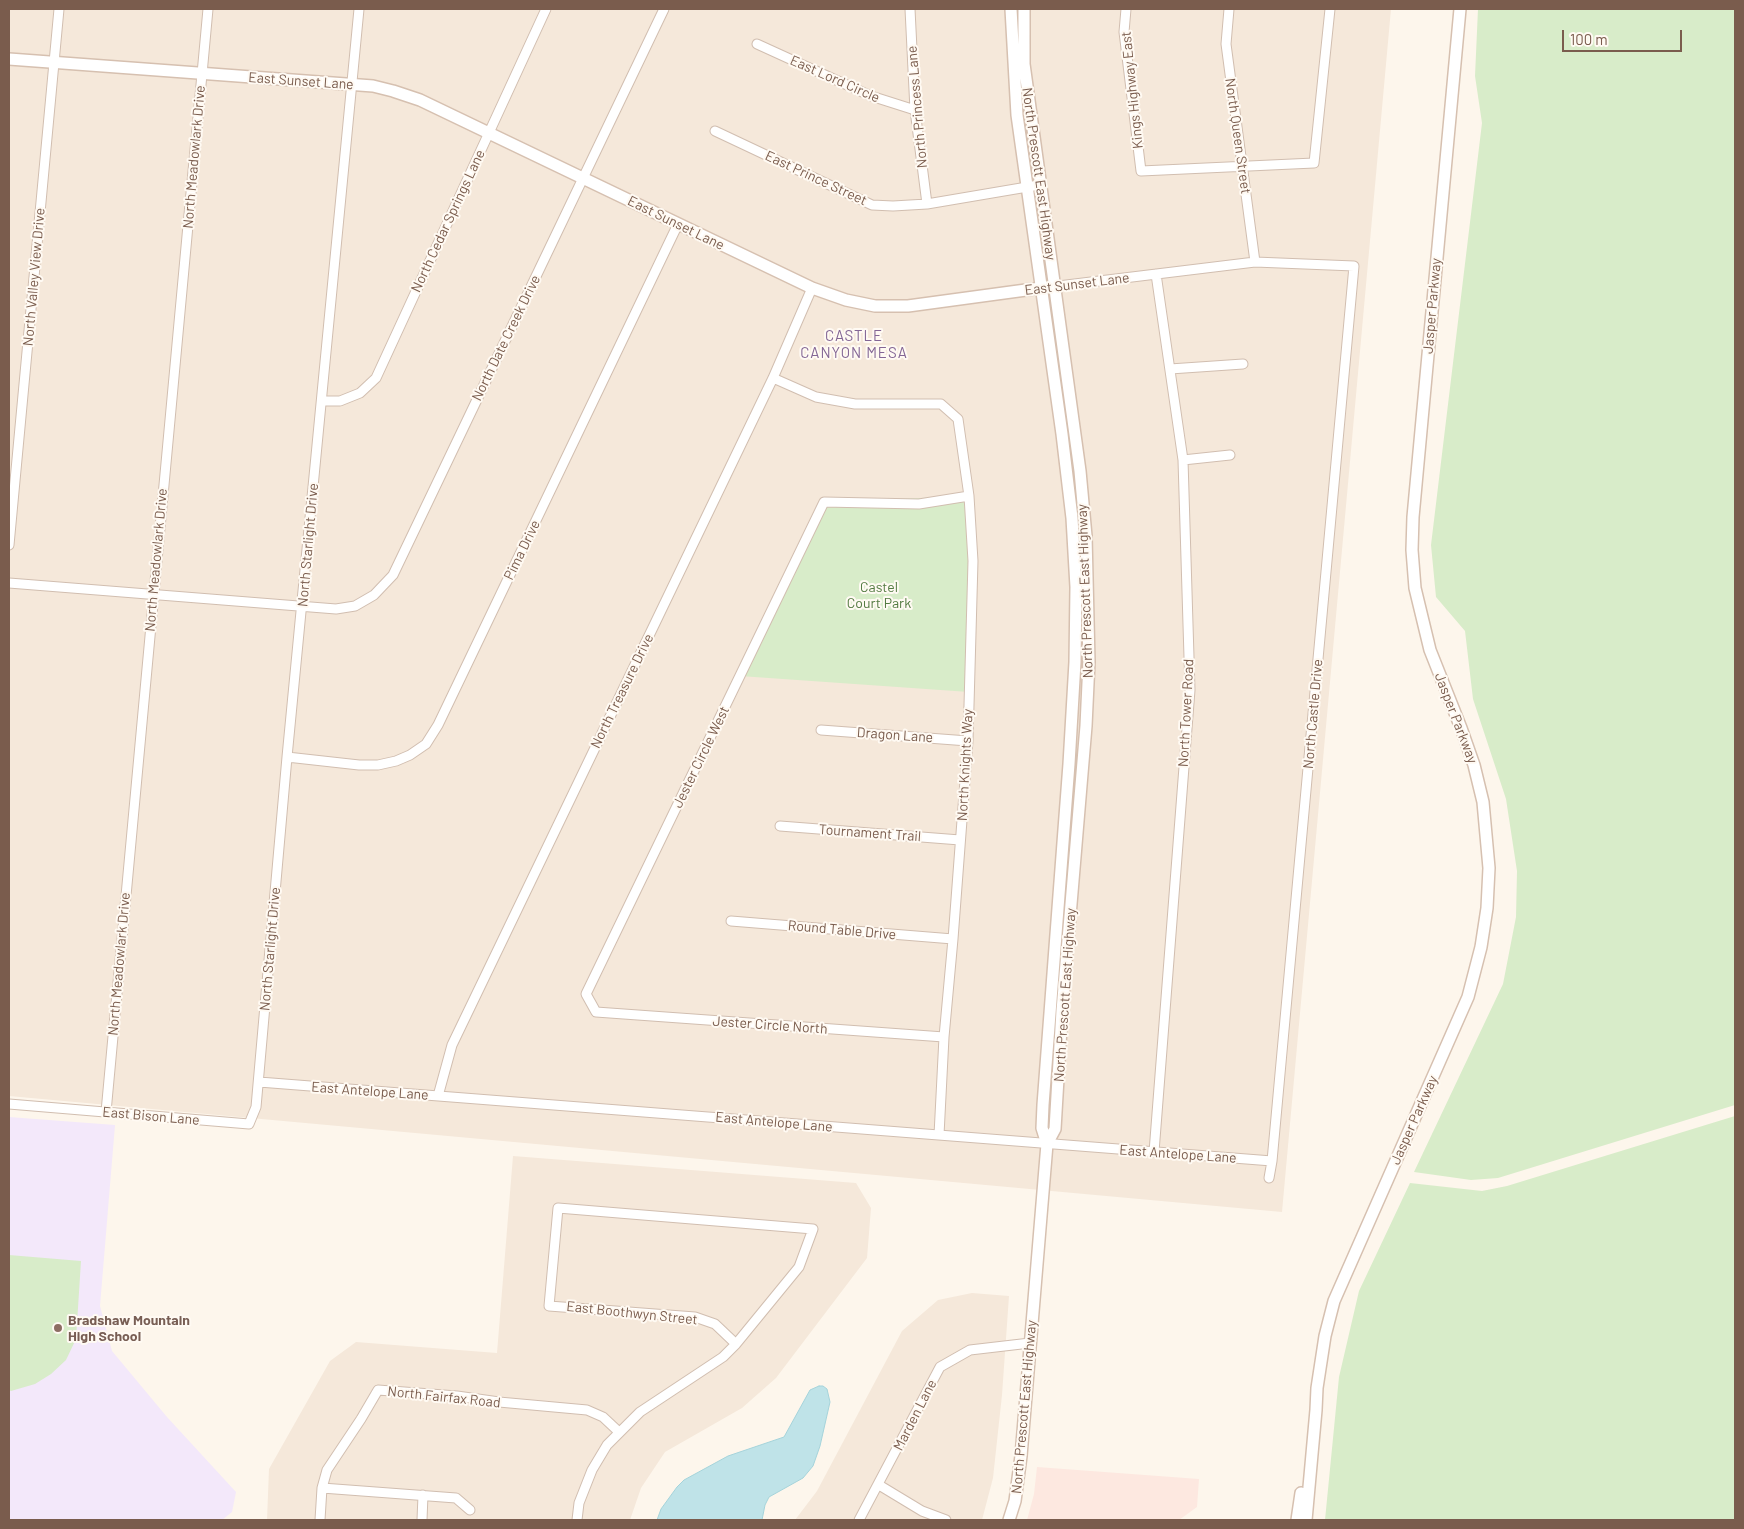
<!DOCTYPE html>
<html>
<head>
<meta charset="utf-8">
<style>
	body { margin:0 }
	#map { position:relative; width:1744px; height:1529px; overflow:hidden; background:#fdf6ec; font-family:Barlow,sans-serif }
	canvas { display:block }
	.frame { position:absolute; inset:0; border:10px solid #7a5c4d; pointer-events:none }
	.scale { position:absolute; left:1562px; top:30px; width:120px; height:22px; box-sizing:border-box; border:2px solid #7a5c4d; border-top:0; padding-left:6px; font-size:15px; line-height:18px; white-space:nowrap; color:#7a5c4d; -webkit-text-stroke:4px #fffaf3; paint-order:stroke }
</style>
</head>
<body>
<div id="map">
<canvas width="1744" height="1529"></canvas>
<div class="frame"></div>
<div class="scale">100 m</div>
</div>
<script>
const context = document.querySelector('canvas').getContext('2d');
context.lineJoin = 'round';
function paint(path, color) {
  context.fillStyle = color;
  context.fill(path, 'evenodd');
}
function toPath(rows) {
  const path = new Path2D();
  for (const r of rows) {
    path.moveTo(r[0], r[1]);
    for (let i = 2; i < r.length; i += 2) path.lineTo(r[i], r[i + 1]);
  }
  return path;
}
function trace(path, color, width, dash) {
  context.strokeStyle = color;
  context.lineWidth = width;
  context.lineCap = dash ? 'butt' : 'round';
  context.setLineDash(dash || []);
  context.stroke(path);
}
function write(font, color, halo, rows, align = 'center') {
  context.font = font + ' Barlow,sans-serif';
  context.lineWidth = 4;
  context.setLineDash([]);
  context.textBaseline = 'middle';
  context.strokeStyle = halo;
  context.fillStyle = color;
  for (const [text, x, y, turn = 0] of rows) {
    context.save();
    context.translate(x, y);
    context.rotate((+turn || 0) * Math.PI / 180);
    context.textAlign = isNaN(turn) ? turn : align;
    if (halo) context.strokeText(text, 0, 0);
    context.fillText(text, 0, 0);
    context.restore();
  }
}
const residential = toPath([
	[9,9,1391,9,1282,1212,9,1096],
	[513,1156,856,1183,871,1208,867,1258,776,1378,742,1408,665,1452,641,1488,630,1520,267,1520,269,1469,330,1361,356,1342,497,1353],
	[972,1293,1009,1296,1002,1395,993,1478,982,1520,795,1520,817,1491,902,1331,938,1300]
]);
const commercial = toPath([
	[1037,1467,1199,1479,1197,1507,1179,1520,1027,1520,1034,1494]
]);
const education = toPath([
	[9,1117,115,1125,100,1306,112,1351,167,1417,236,1492,232,1512,222,1520,9,1520]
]);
const green = toPath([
	[1478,9,1735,9,1735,1105,1498,1178,1471,1180,1414,1172,1503,984,1516,917,1517,871,1506,799,1473,699,1465,631,1436,597,1431,545,1482,123,1475,76],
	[969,496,969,692,740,676,824,502],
	[1735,1116,1735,1520,1325,1520,1339,1377,1359,1291,1410,1183,1482,1191,1507,1186],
	[9,1255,81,1261,76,1339,66,1360,51,1374,35,1384,11,1391,9,1390]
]);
const water = toPath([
	[819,1386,823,1386,827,1389,830,1402,820,1446,813,1466,803,1478,769,1497,765,1505,762,1520,657,1520,661,1509,677,1487,684,1480,728,1456,784,1437,810,1390,819,1386]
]);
const street = toPath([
	[910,9,915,110,927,204],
	[1126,9,1124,32,1141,171,1314,163,1330,9],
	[1229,9,1226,44,1255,262],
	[757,44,871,96,915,110],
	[715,131,872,205,893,206,927,204,1039,185],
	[1050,287,1255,262,1354,266,1272,1161],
	[1170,369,1243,364],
	[773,378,816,397,855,404,941,404,958,419,969,496,973,561,968,741,953,939,944,1037,939,1135],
	[322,401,340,401,360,393,376,378,546,9],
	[1183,460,1230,455],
	[9,545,59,9],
	[9,583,336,609,355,606,374,595,393,575,664,9],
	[821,730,968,741],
	[287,757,359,765,378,765,396,761,410,755,426,744,438,725,678,224],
	[780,826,960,840],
	[731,921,953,939],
	[944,1037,596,1012,586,994,824,502,919,504,969,496],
	[259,1082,1272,1161,1269,1178],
	[438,1096,452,1045,773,378,812,288],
	[9,1104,249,1124,256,1107,287,757,359,9],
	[106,1112,208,9],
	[1154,1152,1190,690,1183,460,1156,274],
	[879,1485,922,1511,946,1520],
	[322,1488,456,1498,470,1510],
	[320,1520,322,1488,327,1470,361,1419,378,1390,457,1396,499,1402,587,1410,603,1417,619,1432],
	[422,1520,423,1495],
	[577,1520,579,1503,592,1470,607,1445,640,1412,723,1357,736,1344,799,1267,813,1229,558,1208,549,1306,695,1317,715,1324,736,1344],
	[859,1520,940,1367,970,1350,1030,1343]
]);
const secondary = toPath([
	[1011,9,1017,115,1062,434,1072,518,1076,587,1075,662,1069,764,1043,1105,1042,1128,1047,1144],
	[9,59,373,86,393,91,420,100,812,288,846,300,875,306,908,306,1048,287],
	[1009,1520,1015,1501,1021,1456,1047,1144,1055,1129,1062,1011,1086,726,1089,662,1086,536,1080,471,1024,64,1024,9],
	[1297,1520,1301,1493],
	[1306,1520,1316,1410,1317,1388,1325,1336,1334,1301,1468,997,1481,947,1487,908,1489,868,1483,802,1474,765,1461,728,1430,650,1415,588,1412,550,1413,517,1460,9]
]);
const markers = [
	[58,1328,5,"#8d6e63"]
];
const streetNames = [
	["East Lord Circle",835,79,24],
	["East Sunset Lane",301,81,4],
	["Kings Highway East",1132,90,-96],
	["North Princess Lane",917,107,-95],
	["North Queen Street",1238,136,82],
	["North Meadowlark Drive",194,157,-85],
	["North Prescott East Highway",1039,174,82],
	["East Prince Street",816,178,25],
	["North Cedar Springs Lane",448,221,-65],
	["East Sunset Lane",676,223,26],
	["North Valley View Drive",34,277,-85],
	["East Sunset Lane",1077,284,-7],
	["Jasper Parkway",1432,306,-85],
	["North Date Creek Drive",506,338,-64],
	["North Starlight Drive",308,545,-85],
	["Pima Drive",522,550,-64],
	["North Meadowlark Drive",156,560,-85],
	["North Prescott East Highway",1085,591,-92],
	["North Treasure Drive",622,691,-64],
	["North Tower Road",1186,713,-87],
	["North Castle Drive",1313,714,-85],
	["Jasper Parkway",1456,718,69],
	["Dragon Lane",895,735,4],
	["Jester Circle West",701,757,-64],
	["North Knights Way",965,765,-87],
	["Tournament Trail",870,833,4],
	["Round Table Drive",842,930,5],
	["North Starlight Drive",270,949,-85],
	["North Meadowlark Drive",119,964,-85],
	["North Prescott East Highway",1065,995,-86],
	["Jester Circle North",770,1025,4],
	["East Antelope Lane",370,1091,4],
	["East Bison Lane",151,1116,5],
	["Jasper Parkway",1414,1120,-66],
	["East Antelope Lane",774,1122,5],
	["East Antelope Lane",1178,1154,4],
	["East Boothwyn Street",632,1313,6],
	["North Fairfax Road",444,1397,6],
	["North Prescott East Highway",1024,1407,-85],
	["Marden Lane",915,1415,-63]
];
const parkNames = [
	["Castel",879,587],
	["Court Park",879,603]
];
const educationNames = [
	["Bradshaw Mountain",68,1320],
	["High School",68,1336]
];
const neighbourhoodNames = [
	["CASTLE",854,336],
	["CANYON MESA",854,353]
];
paint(residential, '#f5e8da');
paint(commercial, '#fde8e0');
paint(education, '#f3e8fa');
paint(green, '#d8ecc9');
paint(water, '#bfe3e8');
trace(water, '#a5d3da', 1);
trace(street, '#d1beb0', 11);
trace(secondary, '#d6c0b0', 14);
trace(street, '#fff', 9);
trace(secondary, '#fff', 11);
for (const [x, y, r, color] of markers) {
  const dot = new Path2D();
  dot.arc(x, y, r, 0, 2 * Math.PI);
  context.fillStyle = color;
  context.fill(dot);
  trace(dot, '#fffaf3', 2);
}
write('14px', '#7a5c4d', '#fffaf3', streetNames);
write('14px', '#537a41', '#fffaf3', parkNames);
write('bold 14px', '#785e54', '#fffaf3', educationNames, 'left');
context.letterSpacing = '1px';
write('15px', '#846695', '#fffaf3', neighbourhoodNames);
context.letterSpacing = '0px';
</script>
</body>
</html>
